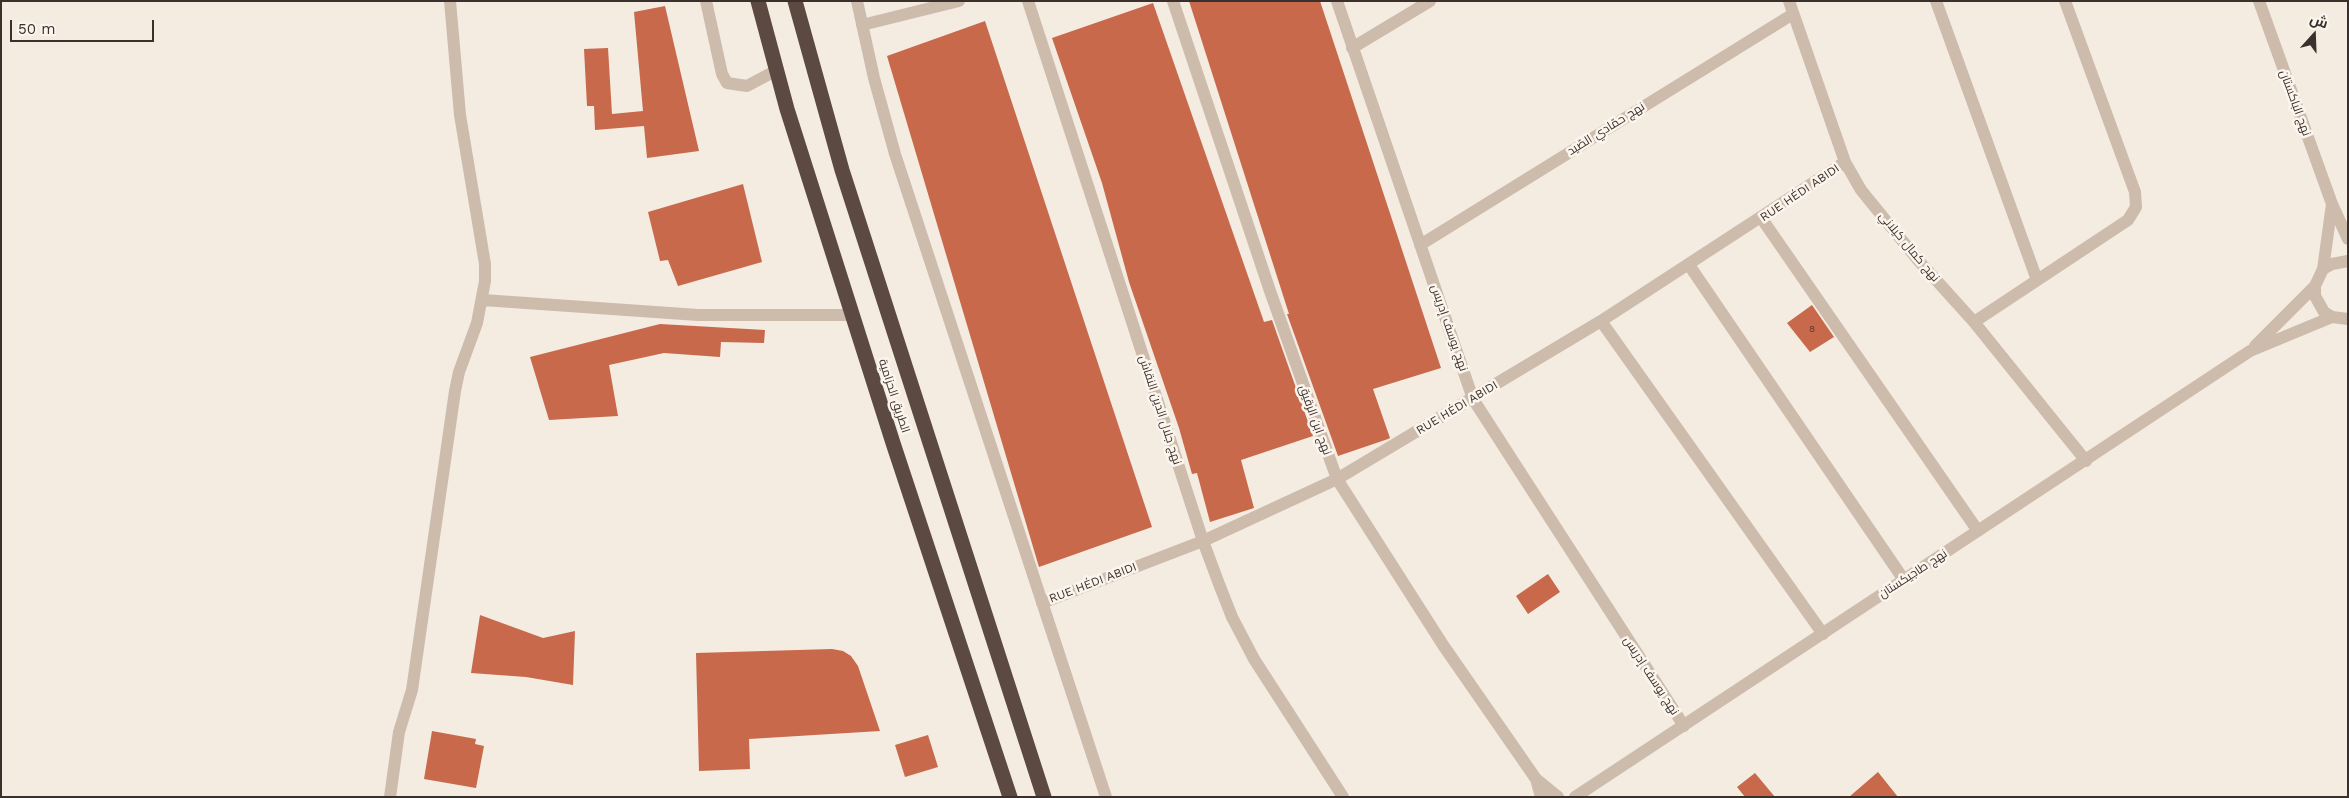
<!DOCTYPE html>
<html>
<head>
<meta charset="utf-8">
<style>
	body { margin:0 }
	#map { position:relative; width:2349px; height:798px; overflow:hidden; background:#f4ebe1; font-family:"Work Sans",Cairo,sans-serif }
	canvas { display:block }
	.frame { position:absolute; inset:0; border:2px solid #3b302b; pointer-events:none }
	.north { position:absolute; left:2289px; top:10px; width:50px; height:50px; -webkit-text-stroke:4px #fbf5ee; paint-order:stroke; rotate:20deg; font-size:14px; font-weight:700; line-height:20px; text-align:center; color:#3b302b }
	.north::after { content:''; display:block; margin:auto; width:18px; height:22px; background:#3b302b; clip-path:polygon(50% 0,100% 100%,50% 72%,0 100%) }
	.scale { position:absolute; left:10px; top:20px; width:144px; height:22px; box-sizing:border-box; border:2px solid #3b302b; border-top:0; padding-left:6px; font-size:15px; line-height:18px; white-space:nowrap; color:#3b302b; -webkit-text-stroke:4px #fbf5ee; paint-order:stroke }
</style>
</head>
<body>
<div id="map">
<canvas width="2349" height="798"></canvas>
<div class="frame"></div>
<div class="north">ش</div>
<div class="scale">50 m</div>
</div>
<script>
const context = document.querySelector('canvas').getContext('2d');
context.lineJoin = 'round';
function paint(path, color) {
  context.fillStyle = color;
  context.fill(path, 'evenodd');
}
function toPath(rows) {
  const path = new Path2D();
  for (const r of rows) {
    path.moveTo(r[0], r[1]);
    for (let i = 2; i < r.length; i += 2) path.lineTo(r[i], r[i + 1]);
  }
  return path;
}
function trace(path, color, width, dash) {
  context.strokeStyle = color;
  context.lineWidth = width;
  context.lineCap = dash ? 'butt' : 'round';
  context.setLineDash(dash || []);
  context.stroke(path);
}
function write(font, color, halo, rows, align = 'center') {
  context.font = font + ' "Work Sans",Cairo,sans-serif';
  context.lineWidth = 5;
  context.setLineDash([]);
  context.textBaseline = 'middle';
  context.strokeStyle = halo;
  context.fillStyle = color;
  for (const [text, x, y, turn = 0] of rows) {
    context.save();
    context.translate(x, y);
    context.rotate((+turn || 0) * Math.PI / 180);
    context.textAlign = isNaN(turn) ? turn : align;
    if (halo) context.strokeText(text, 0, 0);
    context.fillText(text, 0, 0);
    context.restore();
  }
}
const building = toPath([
	[1189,1,1320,1,1441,368,1373,389,1390,438,1388,439,1338,456,1287,314,1289,314],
	[1153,3,1264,322,1272,320,1313,436,1241,460,1254,508,1210,522,1197,473,1192,474,1179,428,1129,282,1102,183,1052,38],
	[665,6,699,151,647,158,644,126,595,130,594,106,587,106,584,49,608,48,612,114,643,111,634,12],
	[985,21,1152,527,1039,567,887,56],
	[743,184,762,262,678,286,668,260,660,261,648,212],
	[1812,305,1834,337,1810,352,1787,323],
	[660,324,765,330,764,343,721,342,720,357,664,353,609,365,618,416,549,420,530,357],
	[1548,574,1560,592,1528,614,1516,596],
	[480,615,543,638,575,631,573,685,526,677,471,673],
	[832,649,843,651,851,656,858,666,880,731,749,739,750,769,699,771,696,653],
	[432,731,476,739,475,744,484,746,476,788,424,779],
	[928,735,938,767,905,777,895,745],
	[1878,772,1898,797,1849,797],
	[1755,773,1775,797,1745,797,1737,787]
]);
const minor = toPath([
	[706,1,722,74,727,83,747,86,777,70],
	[857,1,874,78,895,154,1106,797],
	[1028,1,1203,541,1219,584,1232,617,1254,659,1343,797],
	[1173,1,1270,291,1337,479,1443,645,1536,779,1541,797],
	[1337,1,1473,399,1684,726],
	[1789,1,1845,162,1861,190,1918,260,1974,322,2086,461],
	[1936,1,2037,280],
	[2259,1,2332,204,2348,239],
	[862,25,959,1],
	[1352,48,1430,1],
	[1762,219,1978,531],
	[1420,245,1793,14],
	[2348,261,2332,264,2323,269,2315,286,2315,296,2324,312,2332,317,2348,319],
	[1689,265,1904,580],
	[2323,269,2332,204],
	[483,300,698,315,853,315],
	[1601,321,1823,634],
	[1974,322,2128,220,2136,207,2135,192,2065,1],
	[2255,346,2315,286],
	[1042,603,1203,541,1337,479,1601,321,1845,162],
	[1536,779,1558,797],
	[390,797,399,732,412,690,455,391,459,372,477,323,485,281,485,264,460,115,450,1],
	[1575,797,2250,351,2332,317]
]);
const highway = toPath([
	[758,1,787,109,893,443,1010,797],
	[795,1,842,170,1044,797]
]);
const numberNames = [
	["8",1812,329]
];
const streetNames = [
	["نهج الباكستان",2295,103,70],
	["نهج حمّادي الصّيد",1606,129,-32],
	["RUE HÉDI ABIDI",1800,193,-34],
	["نهج كمال كيلاني",1909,247,50],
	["نهج يوسف إدريس",1449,328,71],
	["الطريق الحزامية",894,396,72],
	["RUE HÉDI ABIDI",1457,408,-31],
	["نهج جلال الدين النقاش",1160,410,72],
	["نهج ابن الرقيق",1315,420,70],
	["نهج طاجيكستان",1913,574,-33],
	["RUE HÉDI ABIDI",1093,583,-21],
	["نهج يوسف إدريس",1651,676,57]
];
paint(building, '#c8694b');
trace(minor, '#cdbbac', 12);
trace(highway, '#5c4a42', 15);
write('10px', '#5e3e33', null, numberNames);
write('12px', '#3b302b', '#fbf5ee', streetNames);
</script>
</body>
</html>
